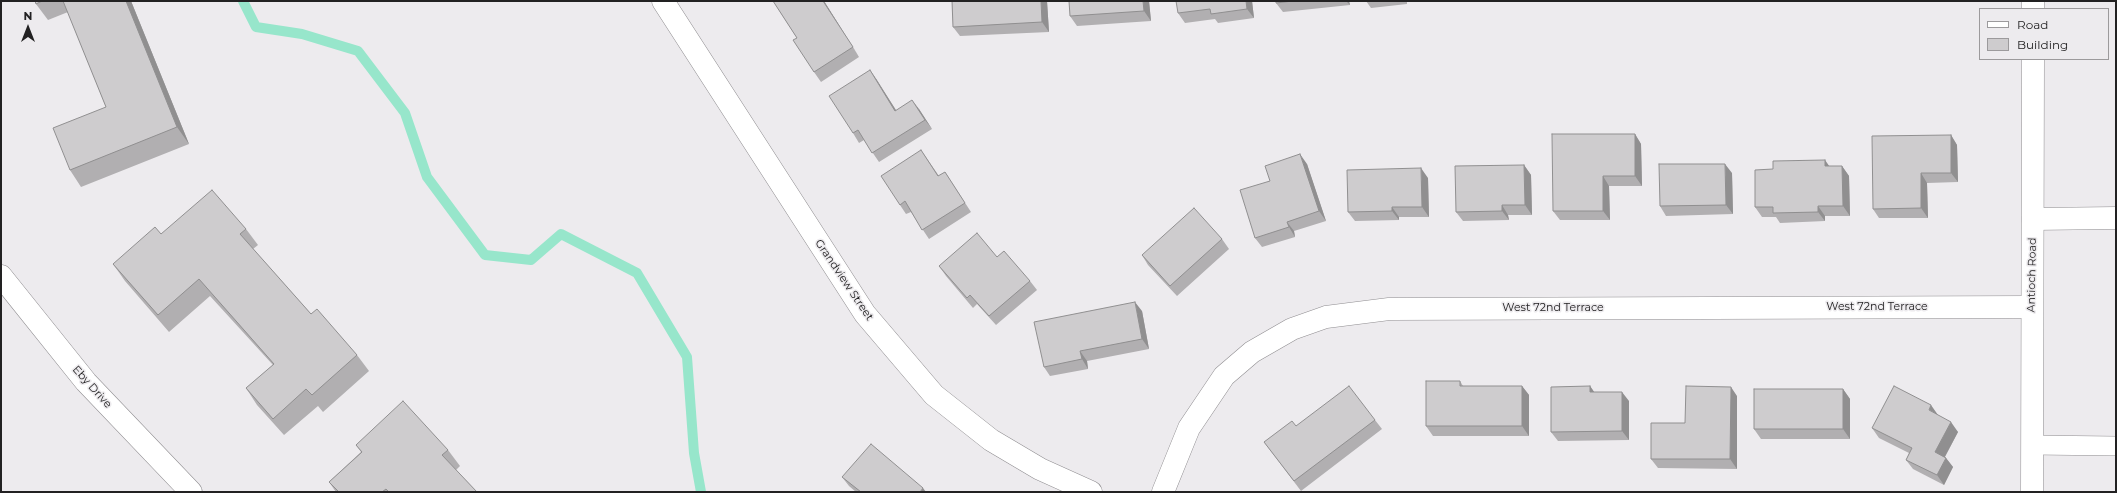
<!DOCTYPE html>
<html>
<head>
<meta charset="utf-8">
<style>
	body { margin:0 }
	#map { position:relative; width:2117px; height:493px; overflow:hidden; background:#edebee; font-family:Montserrat,sans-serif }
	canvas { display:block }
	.frame { position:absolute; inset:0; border:2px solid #222122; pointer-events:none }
	.legend { position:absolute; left:1979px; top:8px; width:130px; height:52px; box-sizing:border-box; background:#edebee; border:1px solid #9c9a9c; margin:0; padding:5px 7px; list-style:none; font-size:12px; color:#222122 }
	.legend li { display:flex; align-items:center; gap:8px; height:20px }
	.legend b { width:20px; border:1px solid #9c9a9c }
	.north { position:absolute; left:8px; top:8px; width:40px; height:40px; -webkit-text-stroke:3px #edebee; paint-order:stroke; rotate:0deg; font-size:11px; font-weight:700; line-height:16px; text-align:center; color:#222122 }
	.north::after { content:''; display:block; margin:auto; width:14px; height:18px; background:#222122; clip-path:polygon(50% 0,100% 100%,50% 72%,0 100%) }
</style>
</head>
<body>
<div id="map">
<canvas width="2117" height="493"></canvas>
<div class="frame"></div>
<ul class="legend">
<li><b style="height:5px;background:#fff"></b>Road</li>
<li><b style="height:11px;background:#ceccce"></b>Building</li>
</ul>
<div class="north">N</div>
</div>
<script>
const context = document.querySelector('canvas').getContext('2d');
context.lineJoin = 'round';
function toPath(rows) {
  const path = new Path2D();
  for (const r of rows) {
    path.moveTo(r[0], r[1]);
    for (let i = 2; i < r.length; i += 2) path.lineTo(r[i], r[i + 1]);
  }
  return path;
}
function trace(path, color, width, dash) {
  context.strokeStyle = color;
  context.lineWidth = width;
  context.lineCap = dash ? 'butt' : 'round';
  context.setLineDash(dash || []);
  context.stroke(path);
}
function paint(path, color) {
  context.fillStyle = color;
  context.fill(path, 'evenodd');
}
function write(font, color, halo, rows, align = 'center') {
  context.font = font + ' Montserrat,sans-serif';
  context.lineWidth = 3;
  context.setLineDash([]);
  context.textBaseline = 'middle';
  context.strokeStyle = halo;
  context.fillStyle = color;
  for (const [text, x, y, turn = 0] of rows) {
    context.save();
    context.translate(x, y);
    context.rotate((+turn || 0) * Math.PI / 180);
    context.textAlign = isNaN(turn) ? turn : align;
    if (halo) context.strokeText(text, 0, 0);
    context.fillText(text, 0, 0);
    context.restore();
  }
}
const stream = toPath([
	[243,1,256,27,302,34,358,51,405,113,427,177,485,255,531,260,561,234,637,273,687,357,694,453,701,492]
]);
const lane = toPath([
	[2032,445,2116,446]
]);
const street = toPath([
	[663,1,865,314,934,395,991,440,1040,469,1091,492],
	[2033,219,2116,218],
	[1,276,86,382,191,492],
	[1163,492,1189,428,1224,376,1252,352,1292,329,1326,317,1389,309,2031,307]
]);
const secondary = toPath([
	[2033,1,2033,9],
	[2032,492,2033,59]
]);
const wall = toPath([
	[35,1,131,1,189,144,81,187,70,170,106,107,68,12,48,20,36,4],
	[773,1,824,1,859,57,821,82,814,72,797,38],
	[952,1,1047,1,1049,32,960,36,953,27],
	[1149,1,1151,21,1077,26,1070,16],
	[1252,1,1254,18,1218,23,1215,19,1185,23,1178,13],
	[1276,1,1349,1,1350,5,1283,12,1276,3],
	[1366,1,1407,1,1407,4,1371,8],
	[870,70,896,110,919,109,932,129,879,162,864,140,859,143,853,133],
	[1635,134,1641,144,1642,186,1609,186,1610,220,1560,220,1553,211],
	[1951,135,1957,145,1958,182,1927,183,1928,218,1879,218,1873,209],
	[921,150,939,176,945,172,971,212,929,239,911,212,906,214,900,205],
	[1307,164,1326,221,1294,231,1295,237,1262,247,1255,238,1270,181],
	[1524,165,1531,175,1532,215,1508,215,1509,220,1463,221,1456,212],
	[1829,166,1842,166,1849,176,1850,216,1825,216,1825,221,1780,223,1776,217,1762,217,1755,207],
	[1732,173,1733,214,1666,216,1660,206],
	[1428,178,1429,217,1399,217,1399,220,1355,221,1348,212],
	[246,229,258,245,253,249,311,314,357,355,369,371,323,412,318,406,284,435,257,405,246,388,273,365,210,296,169,332,125,281,113,264,161,234],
	[1222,239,1229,249,1177,296,1148,265,1142,255],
	[997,257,1030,281,1037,290,996,325,977,304,973,308,946,276,939,266],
	[1142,311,1149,349,1087,361,1088,369,1050,376,1044,367],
	[1460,381,1463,386,1522,386,1529,395,1529,436,1433,436,1426,426],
	[1590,386,1594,392,1629,401,1629,440,1558,441,1551,432],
	[1843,389,1850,399,1850,439,1761,439,1754,429],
	[1737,396,1737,469,1658,468,1651,459,1685,423],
	[1938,415,1958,432,1945,457,1946,458,1953,467,1944,485,1913,469,1906,460,1909,453,1879,438,1872,428],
	[1375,420,1382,429,1301,491,1264,442,1296,426],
	[356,445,448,450,460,466,456,470,477,492,336,492,329,482,361,452],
	[842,477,926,492,856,492,849,486]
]);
const shadedWall = toPath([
	[126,1,131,1,189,144,177,127],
	[823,1,824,1,859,57,853,47],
	[1041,1,1047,1,1049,32,1042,22],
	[1143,1,1149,1,1151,21,1144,11],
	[1246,1,1252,1,1254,18,1247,9],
	[1346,1,1349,1,1350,5],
	[870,70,877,80,902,120,895,111],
	[912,100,919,109,932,129,925,120],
	[1635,134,1641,144,1642,186,1635,176],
	[1951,135,1957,145,1958,182,1951,173],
	[1300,154,1307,164,1326,221,1319,211],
	[1825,160,1832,170,1825,166],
	[1725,164,1732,173,1733,214,1726,205],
	[1524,165,1531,175,1532,215,1525,205],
	[1842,166,1849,176,1850,216,1843,206],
	[1421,168,1428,178,1429,217,1422,207],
	[1921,173,1927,183,1928,218,1921,208],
	[1603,176,1609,186,1610,220,1603,211],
	[1502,205,1508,215,1509,220,1502,211],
	[1818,206,1825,216,1825,221,1818,212],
	[1392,207,1399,217,1399,220,1392,211],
	[1287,222,1294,231,1295,237,1289,227],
	[1135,302,1142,311,1149,349,1142,339],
	[1080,351,1087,361,1088,369,1082,359],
	[1522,386,1529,395,1529,436,1522,426],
	[1590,386,1597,396,1590,392],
	[1731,387,1737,396,1737,469,1730,459],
	[1843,389,1850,399,1850,439,1843,429],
	[1622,392,1629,401,1629,440,1622,431],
	[1931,405,1938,415,1929,410],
	[1951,422,1958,432,1942,462,1935,452],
	[1946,458,1953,467,1944,485,1937,475],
	[923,488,926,492,920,492]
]);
const building = toPath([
	[35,1,42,1,36,4,35,1],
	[63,1,126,1,177,127,70,170,53,128,106,107,63,1],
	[773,1,823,1,853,47,814,72,793,40,797,38,773,1],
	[952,1,1041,1,1042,22,953,27,952,1],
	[1069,1,1143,1,1144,11,1070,16,1069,1],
	[1176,1,1246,1,1247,9,1211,14,1210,9,1178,13,1176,1],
	[1276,1,1293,1,1276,3,1276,1],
	[870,70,895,111,912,100,925,120,872,153,858,130,853,133,829,96,870,70],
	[1552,134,1635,134,1635,176,1603,176,1603,211,1553,211,1552,134],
	[1951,135,1951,173,1921,173,1921,208,1873,209,1872,136,1951,135],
	[921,150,938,176,945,172,965,203,922,230,905,201,900,205,881,176,921,150],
	[1300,154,1319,211,1287,222,1289,227,1255,238,1240,190,1270,181,1265,166,1300,154],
	[1825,160,1825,166,1842,166,1843,206,1818,206,1818,212,1773,213,1773,207,1755,207,1755,170,1773,169,1773,161,1825,160],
	[1659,164,1725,164,1726,205,1660,206,1659,164],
	[1524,165,1525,205,1502,205,1502,211,1456,212,1455,166,1524,165],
	[1421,168,1422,207,1392,207,1392,211,1348,212,1347,170,1421,168],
	[212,190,246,229,240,234,311,314,317,309,357,355,312,395,306,389,273,419,246,388,274,364,199,279,158,315,113,264,155,227,161,234,212,190],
	[1194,208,1222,239,1170,286,1142,255,1194,208],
	[977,233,997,257,1004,251,1030,281,989,316,970,295,967,298,939,266,977,233],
	[1135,302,1142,339,1080,351,1082,359,1044,367,1034,322,1135,302],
	[1426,381,1460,381,1460,386,1522,386,1522,426,1426,426,1426,381],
	[1349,386,1375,420,1294,481,1264,442,1292,421,1296,426,1349,386],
	[1590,386,1590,392,1622,392,1622,431,1551,432,1551,387,1590,386],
	[1686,386,1731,387,1730,459,1651,459,1651,423,1685,423,1686,386],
	[1894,386,1931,405,1929,410,1951,422,1935,452,1946,458,1937,475,1906,460,1912,448,1872,428,1894,386],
	[1754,389,1843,389,1843,429,1754,429,1754,389],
	[403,401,448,450,442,455,477,492,389,492,386,489,382,492,339,492,329,482,362,452,356,445,403,401],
	[871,444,923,488,920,492,861,492,842,477,871,444]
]);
const streetNames = [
	["Antioch Road",2032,275,-89],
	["Grandview Street",844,280,56],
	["West 72nd Terrace",1877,307],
	["West 72nd Terrace",1553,308],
	["Eby Drive",92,387,48]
];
trace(stream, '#97e6cb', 10);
trace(lane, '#8f8d90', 20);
trace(street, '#8f8d90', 23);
trace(secondary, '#8f8d90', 23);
trace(lane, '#fff', 19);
trace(street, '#fff', 22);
trace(secondary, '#fff', 22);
paint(wall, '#b1afb1');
paint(shadedWall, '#908f90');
paint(building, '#ceccce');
trace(building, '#908f90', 1);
write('11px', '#222122', '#edebee', streetNames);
</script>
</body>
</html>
